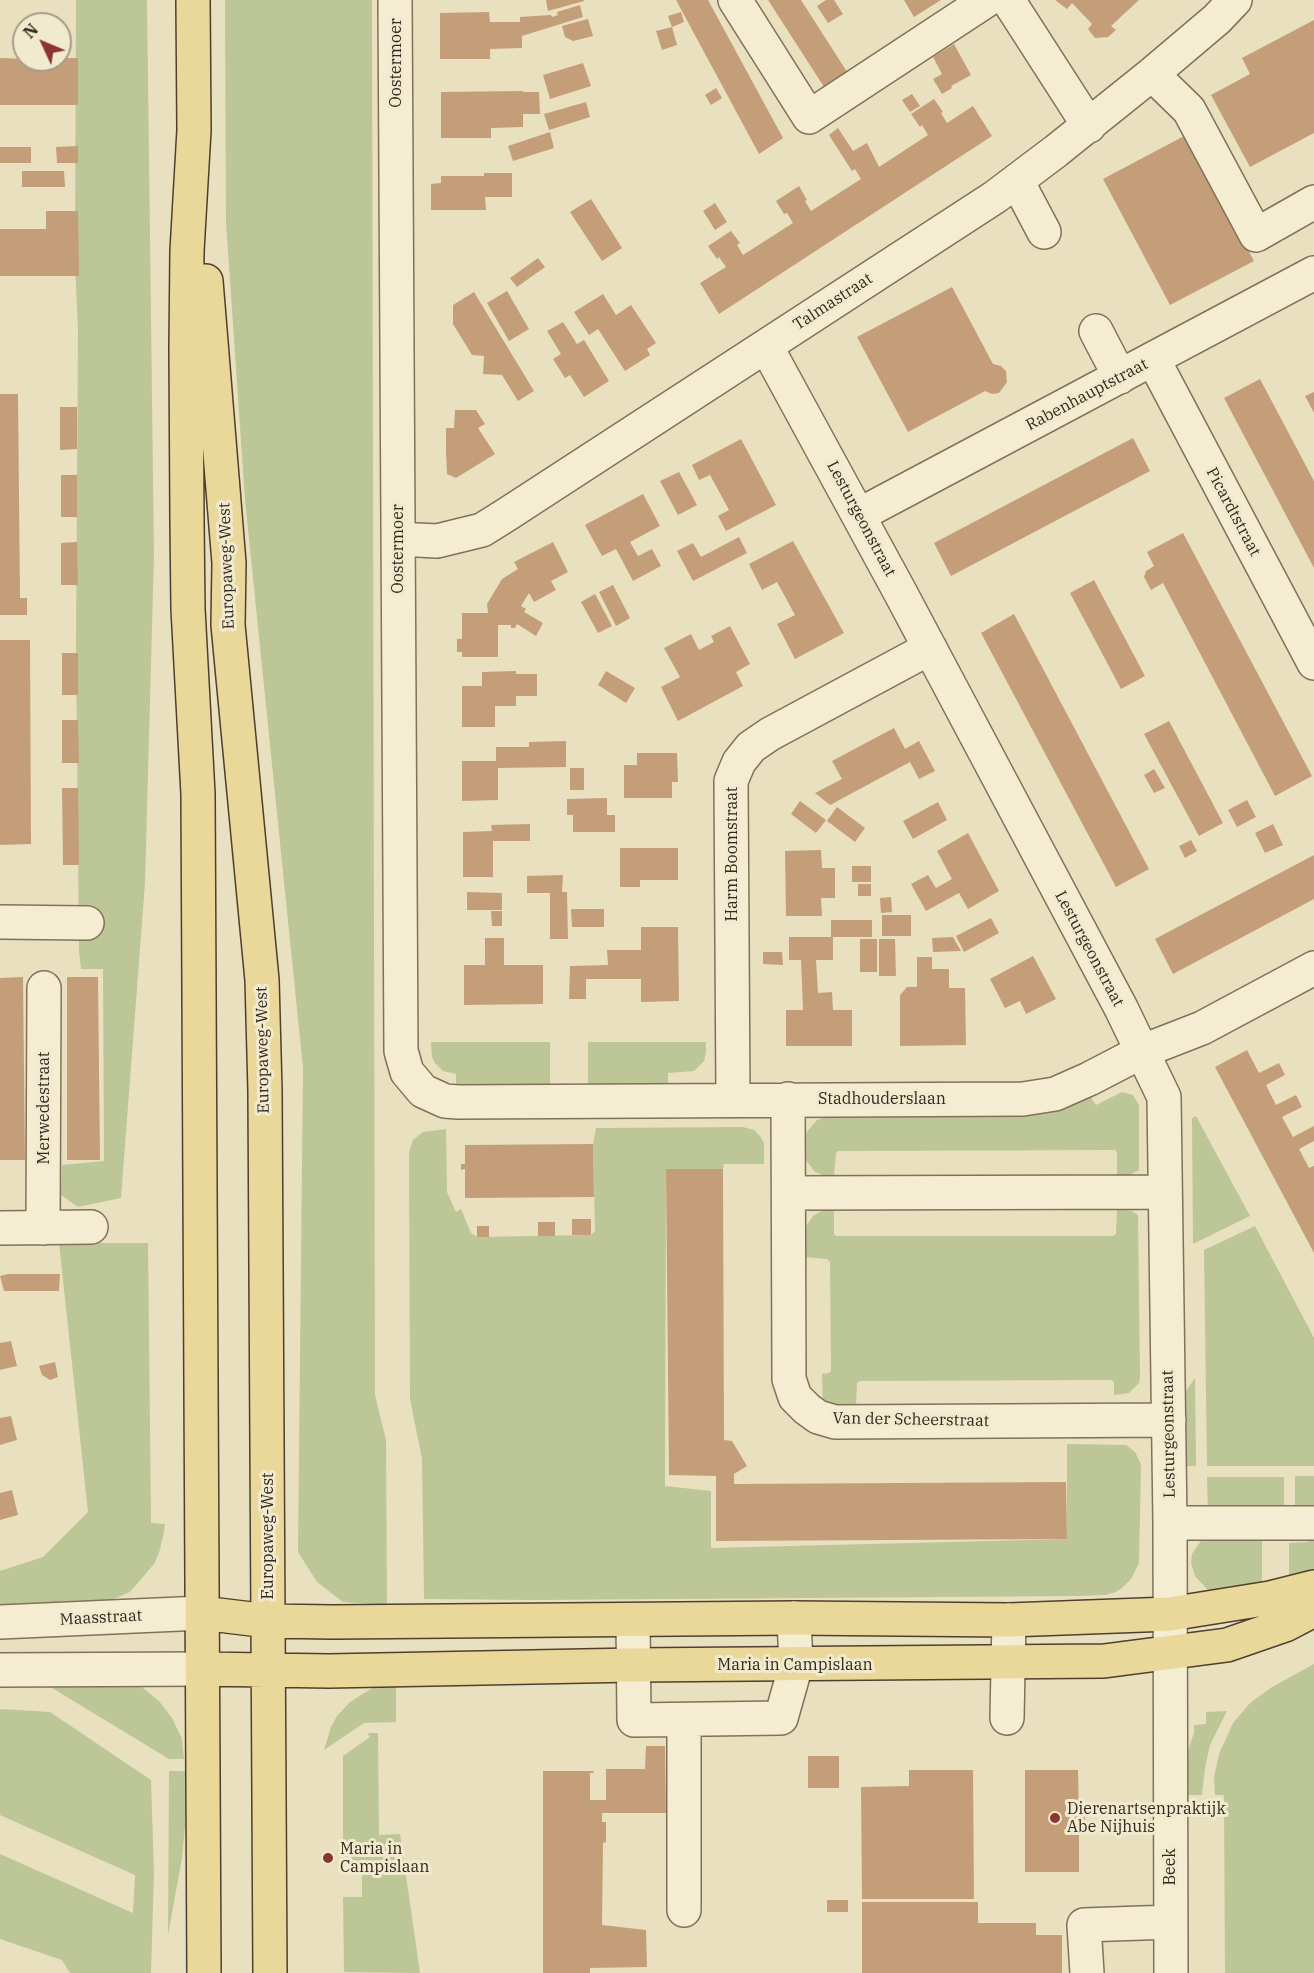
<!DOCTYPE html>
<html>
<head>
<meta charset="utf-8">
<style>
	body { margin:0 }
	#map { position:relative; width:1314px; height:1973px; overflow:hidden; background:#e9e0c0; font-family:"IBM Plex Serif",serif }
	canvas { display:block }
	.north { position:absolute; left:12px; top:12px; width:60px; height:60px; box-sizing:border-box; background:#f1eacf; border:2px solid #a59c88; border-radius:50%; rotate:314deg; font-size:16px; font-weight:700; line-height:24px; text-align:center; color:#32281d }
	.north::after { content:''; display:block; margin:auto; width:21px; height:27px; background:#8a352f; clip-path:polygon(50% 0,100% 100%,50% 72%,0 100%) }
</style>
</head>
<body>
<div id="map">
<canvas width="1314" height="1973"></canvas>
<div class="north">N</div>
</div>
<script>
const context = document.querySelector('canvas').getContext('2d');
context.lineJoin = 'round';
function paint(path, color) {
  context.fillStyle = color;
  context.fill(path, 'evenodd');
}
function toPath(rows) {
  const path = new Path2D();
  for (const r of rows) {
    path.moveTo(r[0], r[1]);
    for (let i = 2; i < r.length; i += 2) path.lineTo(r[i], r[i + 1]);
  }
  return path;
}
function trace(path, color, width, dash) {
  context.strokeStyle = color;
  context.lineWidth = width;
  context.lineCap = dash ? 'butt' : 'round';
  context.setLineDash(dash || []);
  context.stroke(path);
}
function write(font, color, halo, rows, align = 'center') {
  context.font = font + ' "IBM Plex Serif",serif';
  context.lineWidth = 6;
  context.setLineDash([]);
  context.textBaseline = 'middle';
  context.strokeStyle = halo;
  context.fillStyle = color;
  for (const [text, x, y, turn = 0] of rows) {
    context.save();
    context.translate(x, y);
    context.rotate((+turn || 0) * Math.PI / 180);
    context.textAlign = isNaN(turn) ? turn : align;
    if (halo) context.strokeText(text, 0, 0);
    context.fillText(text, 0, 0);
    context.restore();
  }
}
const green = toPath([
	[76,0,147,0,154,555,145,883,121,1198,78,1207,61,1195,62,1165,104,1161,103,969,81,969,79,951,76,647,78,328,75,265],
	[225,0,372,0,375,1395,386,1440,387,1605,343,1602,317,1582,298,1552,303,1068,245,500,226,222],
	[431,1042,550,1042,550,1084,456,1085,456,1074,443,1071,435,1063,432,1057],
	[588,1042,706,1042,706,1052,704,1061,694,1071,668,1073,668,1084,588,1084],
	[1122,1092,1133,1095,1139,1105,1139,1170,1126,1177,1117,1175,1117,1152,1115,1150,838,1151,836,1153,834,1177,825,1176,815,1172,805,1159,803,1140,805,1134,817,1120,828,1116,1037,1114,1065,1107,1090,1096,1096,1105],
	[1196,1116,1250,1216,1193,1244,1192,1118],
	[743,1127,754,1130,760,1136,764,1143,764,1164,724,1164,723,1169,666,1169,665,1486,711,1491,711,1548,1067,1539,1067,1444,1126,1445,1135,1452,1141,1464,1139,1563,1131,1579,1123,1587,1116,1592,1105,1595,1079,1596,534,1600,424,1599,422,1459,410,1399,409,1152,413,1140,423,1132,446,1129,447,1192,456,1212,461,1209,471,1233,477,1237,591,1235,595,1231,593,1144,596,1128],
	[832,1208,834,1210,834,1234,836,1236,1113,1236,1116,1234,1117,1209,1132,1211,1138,1215,1140,1378,1139,1383,1129,1393,1114,1395,1114,1382,1111,1380,860,1381,857,1383,856,1407,823,1405,822,1374,829,1373,831,1371,830,1262,827,1259,803,1257,804,1229,813,1216,823,1210],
	[1255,1226,1314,1338,1314,1466,1207,1466,1204,1250],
	[59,1243,148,1243,151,1523,165,1524,164,1532,159,1553,154,1564,130,1592,111,1600,85,1603,0,1606,0,1571,43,1557,88,1512],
	[1195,1378,1196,1466,1184,1466,1184,1394],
	[1295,1476,1314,1476,1314,1514,1295,1514],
	[1207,1477,1284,1477,1284,1514,1208,1513],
	[1308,1531,1314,1531,1314,1576,1289,1583,1289,1543,1308,1542],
	[1260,1536,1262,1540,1262,1588,1214,1592,1207,1589,1195,1576,1191,1563,1192,1554,1203,1538],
	[1314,1664,1314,1973,1225,1973,1224,1795,1215,1795,1214,1777,1219,1754,1233,1723,1250,1703,1272,1687],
	[51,1680,108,1680,142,1687,159,1701,172,1718,182,1739,184,1759,169,1759,52,1688],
	[396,1683,396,1722,364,1723,324,1750,331,1727,337,1716,350,1702,374,1687],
	[0,1709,50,1712,151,1780,154,1873,151,1973,70,1973,62,1960,0,1939,0,1854,133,1913,135,1875,0,1815],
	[1227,1711,1210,1745,1205,1768,1202,1795,1186,1795,1186,1756,1194,1733,1194,1725,1206,1724,1206,1712],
	[367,1733,378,1733,379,1835,400,1834,420,1973,344,1972,343,1897,362,1897,362,1861,343,1861,343,1756,370,1737],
	[169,1771,185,1771,185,1826,182,1858,168,1935]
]);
const building = toPath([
	[546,0,584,0,584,1,548,11],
	[676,0,708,0,783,138,759,154],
	[768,0,801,0,851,78,828,93],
	[826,0,834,0,843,14,828,23,817,6],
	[904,0,941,0,914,17],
	[1055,0,1139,0,1111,26,1116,30,1108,37,1095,38,1088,29,1092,24,1072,3,1067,9],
	[580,5,583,17,522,36,522,48,490,49,490,59,440,59,440,13,489,12,490,22,520,22,520,17,551,15,552,17,558,15,557,12],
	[681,12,684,22,672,27,677,45,662,50,656,31,672,27,668,16],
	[588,19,593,36,573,41,565,37,562,26],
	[1314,20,1314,133,1250,167,1211,95,1250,74,1242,58],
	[954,44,971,75,951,86,952,88,942,94,933,79,942,74,933,57],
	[0,58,60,60,60,58,78,58,78,105,0,105],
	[583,63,591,86,550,99,543,75],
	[716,88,722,98,711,105,705,95],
	[523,91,523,92,539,92,540,114,523,114,523,127,491,128,491,138,441,138,441,92],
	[912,94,920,106,910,112,902,100],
	[934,99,943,112,941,113,947,123,973,106,992,136,719,314,700,283,726,267,719,257,717,259,708,246,731,231,740,243,737,245,743,255,793,223,787,213,784,214,776,201,799,186,807,200,805,201,811,211,861,179,855,169,852,171,829,135,838,128,853,151,867,143,879,167,928,135,922,125,920,127,911,114],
	[586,102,590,117,549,130,544,114],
	[550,132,554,148,513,161,508,146],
	[1186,135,1254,261,1170,305,1103,179],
	[78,146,78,163,57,163,56,147],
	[0,147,31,147,31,163,0,163],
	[22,171,64,171,65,187,22,187],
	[484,173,512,173,512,197,485,197,486,210,431,210,431,184,441,183,441,176,484,176],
	[591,199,622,248,602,261,570,212],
	[715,203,727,222,715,230,703,211],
	[46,211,78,211,79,276,0,276,0,229,46,229],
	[538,258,545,267,517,287,510,278],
	[952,287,993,364,1001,366,1006,371,1007,382,999,393,992,394,985,391,908,432,857,337],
	[507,291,529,329,509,341,487,303],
	[474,292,534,391,518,401,502,375,483,374,484,356,472,355,453,324,453,305],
	[603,294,616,315,631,305,656,343,647,349,650,355,625,371,598,329,589,335,574,312],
	[563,322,577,344,584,340,609,381,584,397,570,375,565,378,553,359,561,354,547,331],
	[1260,379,1314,481,1314,568,1224,398],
	[1314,392,1314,413,1305,396],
	[0,394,18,394,20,598,27,598,27,615,0,615],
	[60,407,77,407,77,449,60,450],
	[455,410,476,410,485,424,478,428,495,454,456,478,447,474,446,452,446,428,454,428],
	[1133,438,1150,471,951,576,934,543],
	[741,439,776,505,726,531,718,516,729,510,710,475,699,480,692,465],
	[679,472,697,505,678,515,660,481],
	[61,475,77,475,77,517,61,517],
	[643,494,660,526,630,542,638,556,652,549,661,566,633,581,616,549,602,556,585,525],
	[1183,533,1312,776,1275,796,1163,583,1151,590,1144,577,1146,571,1154,566,1147,552],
	[739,537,747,553,693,581,677,551,693,543,701,557],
	[793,541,844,633,795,659,777,624,795,615,777,582,762,590,749,564],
	[77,542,78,585,61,585,61,543],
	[553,542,568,572,551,581,556,590,534,602,529,593,521,606,526,609,524,612,543,623,536,636,517,624,515,628,511,628,511,625,498,625,498,657,462,657,462,652,457,652,457,639,462,639,462,613,488,613,487,604,502,579,518,569,514,562],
	[1094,580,1145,676,1121,689,1070,593],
	[613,585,630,618,616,626,599,592],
	[595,594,612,626,598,633,581,602],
	[1014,614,1149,869,1116,887,981,633],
	[730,626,750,664,736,672,743,686,678,721,661,687,680,677,664,648,691,634,699,650,714,642,711,636],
	[0,640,30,640,31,844,0,845],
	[62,653,78,653,78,695,62,695],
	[516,671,516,674,537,674,537,696,516,696,516,706,495,706,495,727,462,727,462,686,482,686,482,672],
	[606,671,635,688,626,703,598,685],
	[62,720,78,720,79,763,62,763],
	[1169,721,1223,823,1199,836,1144,734],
	[894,728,905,749,919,741,935,771,919,779,910,762,830,805,815,793,842,779,832,761],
	[566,741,566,767,498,768,498,800,462,801,462,761,496,761,496,747,529,747,529,742],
	[637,753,677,753,678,782,672,782,672,798,624,798,624,765,637,765],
	[570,768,584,768,584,790,570,790],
	[1154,769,1165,788,1154,793,1144,775],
	[62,788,78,788,79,865,63,865],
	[607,798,607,815,615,815,615,832,573,832,573,815,567,815,567,799],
	[1247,800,1256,817,1237,827,1228,810],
	[800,801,826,820,816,833,791,814],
	[938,802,947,820,913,839,903,821],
	[837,807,865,828,855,842,827,821],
	[530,824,530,841,493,841,493,877,463,877,463,832,492,831,491,825],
	[1273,824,1283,845,1265,853,1255,833],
	[968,833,999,891,968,909,959,893,926,911,911,884,928,875,936,888,952,879,937,851],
	[1191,840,1197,851,1185,858,1179,846],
	[620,848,678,848,678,880,640,880,640,887,620,887],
	[821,850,822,868,835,868,835,898,821,898,822,916,786,916,785,851],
	[1314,855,1314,899,1173,974,1155,939],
	[852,866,871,866,871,882,852,882],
	[563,875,562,892,567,892,568,939,550,939,550,893,527,893,527,876],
	[858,884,871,884,871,896,858,896],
	[467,892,502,893,502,910,467,910],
	[891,897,892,912,881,913,880,898],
	[571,909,604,909,604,927,572,927],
	[491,911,502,911,502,926,492,926],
	[882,915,911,915,911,936,882,936],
	[991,918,999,933,964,952,956,936],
	[831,920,872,920,872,937,833,937,833,960,816,960,818,993,832,992,833,1010,852,1010,852,1046,786,1046,786,1010,803,1010,801,960,789,960,789,937,831,937],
	[641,927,678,927,679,1001,641,1002,641,979,586,979,586,999,569,999,570,966,608,965,607,950,641,950],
	[953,937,961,951,933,952,932,938],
	[485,938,504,938,504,965,543,965,543,1004,464,1005,464,965,485,965],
	[860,939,877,939,877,972,860,972],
	[879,939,895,939,896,976,879,976],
	[763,952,782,952,783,965,763,964],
	[1033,956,1056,999,1026,1014,1020,1001,1005,1008,990,979],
	[917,957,932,957,932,969,949,969,949,988,965,988,966,1045,900,1046,900,995,907,987,917,987],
	[23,977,25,1160,0,1160,0,978],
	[67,977,98,977,100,1160,67,1160],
	[1247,1050,1259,1073,1279,1063,1285,1075,1266,1085,1276,1105,1296,1095,1302,1107,1282,1117,1293,1137,1314,1126,1314,1141,1299,1149,1309,1168,1314,1166,1314,1253,1215,1067],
	[593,1144,594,1197,465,1198,465,1169,461,1170,461,1164,465,1164,465,1145],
	[666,1169,723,1169,724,1440,732,1441,747,1466,734,1474,734,1484,1066,1482,1067,1539,716,1541,716,1476,669,1475],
	[572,1219,591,1219,591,1235,572,1235],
	[538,1222,555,1222,555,1236,538,1236],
	[477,1226,489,1226,489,1237,477,1237],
	[8,1274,60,1274,59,1291,4,1291,0,1276],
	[11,1341,17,1366,0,1370,0,1343],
	[55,1362,58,1377,50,1380,42,1375,39,1366],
	[11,1416,17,1440,0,1445,0,1418],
	[12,1490,18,1515,0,1520,0,1493],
	[646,1746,665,1746,666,1813,602,1813,602,1822,606,1822,606,1842,603,1843,602,1925,646,1930,647,1967,590,1968,590,1973,543,1973,543,1771,593,1771,594,1773,590,1773,590,1800,606,1800,606,1769,645,1769],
	[808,1756,839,1756,839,1788,808,1788],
	[909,1770,973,1770,974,1899,862,1899,861,1787,909,1786],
	[1025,1770,1078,1770,1079,1813,1085,1813,1085,1823,1079,1823,1079,1872,1025,1872],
	[827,1900,848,1900,848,1912,827,1912],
	[862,1902,978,1902,978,1923,1036,1923,1036,1935,1062,1935,1062,1973,862,1973]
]);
const minor = toPath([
	[395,0,401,1051,407,1072,423,1091,445,1101,458,1102,1023,1099,1055,1094,1089,1079,1143,1051,1202,1028,1314,968],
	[735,0,809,117,987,0],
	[1008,0,1089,126],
	[1152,74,1189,110,1256,235,1314,202],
	[1017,181,1044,232],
	[1096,331,1120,377],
	[766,346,900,592,1121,1008,1164,1097,1170,1523,1171,1973],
	[1153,359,1314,663],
	[859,515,1314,273],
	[398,539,437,541,482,530,506,515,995,197,1056,151,1152,74,1217,19,1235,0],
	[0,922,87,923],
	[733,1099,731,781,739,762,751,747,770,734,930,648],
	[788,1099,789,1379,795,1397,807,1409,818,1417,835,1422,1169,1420],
	[789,1193,1165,1192],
	[0,1228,91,1227],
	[43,1228,44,988],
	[1170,1523,1314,1523],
	[633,1620,634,1720,781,1718,796,1665,794,1618],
	[0,1622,202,1613],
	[0,1670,203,1669],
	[1007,1718,1009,1620],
	[684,1910,684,1720],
	[1087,1973,1084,1925,1170,1922]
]);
const major = toPath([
	[193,0,194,130,187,251,186,348,187,521,188,609,198,794,204,1973],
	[206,281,229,563,228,625,262,980,265,1091,270,1973],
	[202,1613,268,1621,333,1622,794,1618,1009,1620,1170,1614,1270,1598,1314,1587],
	[203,1669,329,1671,634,1665,1104,1661,1227,1645,1285,1625,1314,1610]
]);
const markers = [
	[1055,1818,6,"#8a352f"],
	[328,1858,6,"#8a352f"]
];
const streetNames = [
	["Oostermoer",396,63,-90],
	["Talmastraat",833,302,-33],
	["Rabenhauptstraat",1087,395,-28],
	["Picardtstraat",1233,512,62],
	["Lesturgeonstraat",861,519,62],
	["Oostermoer",398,549,-90],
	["Europaweg-West",227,566,-92],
	["Harm Boomstraat",732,854,-90],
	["Lesturgeonstraat",1089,949,62],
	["Europaweg-West",263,1050,-91],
	["Stadhouderslaan",882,1099],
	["Merwedestraat",44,1108,-90],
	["Van der Scheerstraat",911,1420,1],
	["Lesturgeonstraat",1169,1434,-91],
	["Europaweg-West",268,1536,-90],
	["Maasstraat",101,1618,-3],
	["Maria in Campislaan",795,1665],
	["Beek",1170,1867,-90]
];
const poiNames = [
	["Dierenartsenpraktijk",1067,1809],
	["Abe Nijhuis",1067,1827],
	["Maria in",340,1849],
	["Campislaan",340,1867]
];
paint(green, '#bdc696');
paint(building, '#c49e79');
trace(minor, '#81715a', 36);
trace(major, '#4f3f2e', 36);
trace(minor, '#f5edd2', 33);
trace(major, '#ead79a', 33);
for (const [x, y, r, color] of markers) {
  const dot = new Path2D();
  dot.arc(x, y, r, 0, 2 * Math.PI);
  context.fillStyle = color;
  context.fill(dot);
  trace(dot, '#f1eacf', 2);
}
write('16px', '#32281d', '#f1eacf', streetNames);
write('16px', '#32281d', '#f1eacf', poiNames, 'left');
</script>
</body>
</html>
